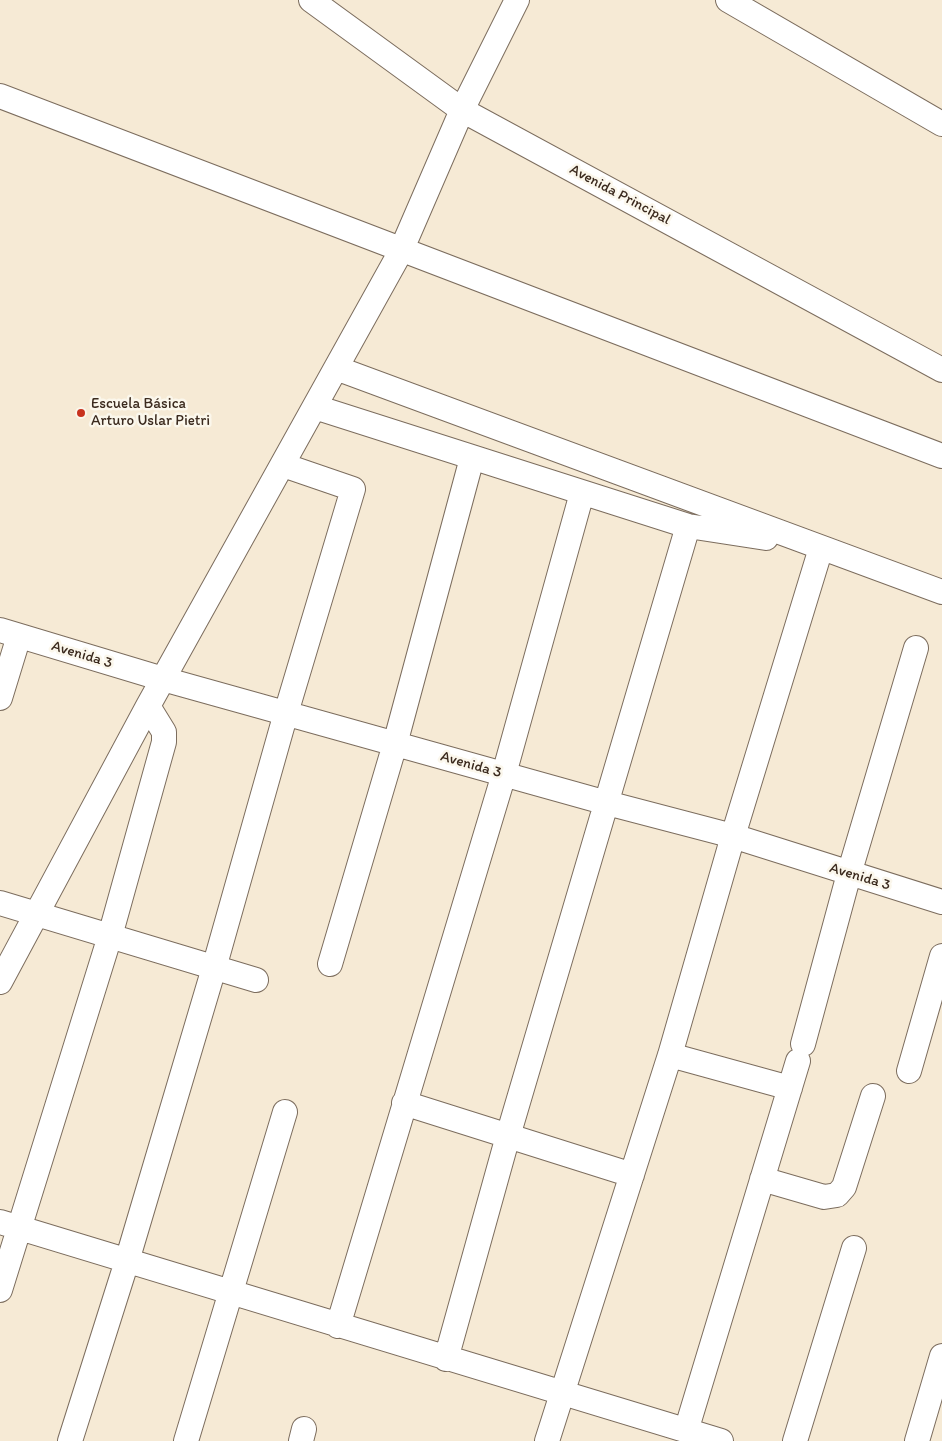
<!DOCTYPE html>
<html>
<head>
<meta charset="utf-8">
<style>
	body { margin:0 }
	canvas { display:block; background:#f6ead5 }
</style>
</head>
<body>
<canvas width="942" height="1441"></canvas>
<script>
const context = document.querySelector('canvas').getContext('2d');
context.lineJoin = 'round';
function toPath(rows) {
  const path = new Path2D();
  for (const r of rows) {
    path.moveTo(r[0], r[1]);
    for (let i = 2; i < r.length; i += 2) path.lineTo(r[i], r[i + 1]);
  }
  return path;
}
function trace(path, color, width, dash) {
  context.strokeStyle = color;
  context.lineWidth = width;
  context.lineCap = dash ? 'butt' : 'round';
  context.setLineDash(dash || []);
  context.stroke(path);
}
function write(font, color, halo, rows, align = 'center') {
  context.font = font + ' Itim,sans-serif';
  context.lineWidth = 5;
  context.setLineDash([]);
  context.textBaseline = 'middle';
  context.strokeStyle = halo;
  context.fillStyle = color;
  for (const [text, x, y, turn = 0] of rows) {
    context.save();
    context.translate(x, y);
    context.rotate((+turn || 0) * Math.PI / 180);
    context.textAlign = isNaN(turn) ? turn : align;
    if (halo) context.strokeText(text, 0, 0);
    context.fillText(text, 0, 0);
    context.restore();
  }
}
const minor = toPath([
	[311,0,462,110,942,370],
	[728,0,942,124],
	[0,96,942,456],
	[336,368,942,592],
	[315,407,688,526,766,538],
	[0,630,163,679,607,803,733,836,942,902],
	[0,698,19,636],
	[0,903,256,980],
	[330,964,395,744,472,458],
	[0,982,148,706,401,251,462,110,517,0],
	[803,1044,849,874,916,648],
	[670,1055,790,1088],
	[909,1071,942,956],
	[404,1103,632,1175],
	[762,1179,824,1197,837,1195,844,1187,873,1096],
	[0,1222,721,1441],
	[0,1290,110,936,164,742,164,732,148,706],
	[338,1326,504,774,582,493],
	[446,1359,508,1136,688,526],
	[686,1431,798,1061],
	[70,1441,127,1261,214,968,286,713,353,489,283,465],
	[186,1441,285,1112],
	[301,1441,304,1429],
	[547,1441,670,1055,733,836,821,548],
	[795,1441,854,1248],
	[917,1441,942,1356]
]);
const markers = [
	[81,413,5,"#c8321e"]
];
const streetNames = [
	["Avenida Principal",620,195,28],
	["Avenida 3",82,655,17],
	["Avenida 3",471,765,16],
	["Avenida 3",860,877,17]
];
const poiNames = [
	["Escuela Básica",91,404],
	["Arturo Uslar Pietri",91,421]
];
trace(minor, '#7c6d5e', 26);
trace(minor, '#fff', 24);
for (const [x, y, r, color] of markers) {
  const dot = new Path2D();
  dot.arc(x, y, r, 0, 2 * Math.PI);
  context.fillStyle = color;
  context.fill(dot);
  trace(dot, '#fbf7ec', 2);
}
write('15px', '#3b2a1e', '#fbf7ec', streetNames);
write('15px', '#3b2a1e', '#fbf7ec', poiNames, 'left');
</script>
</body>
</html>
